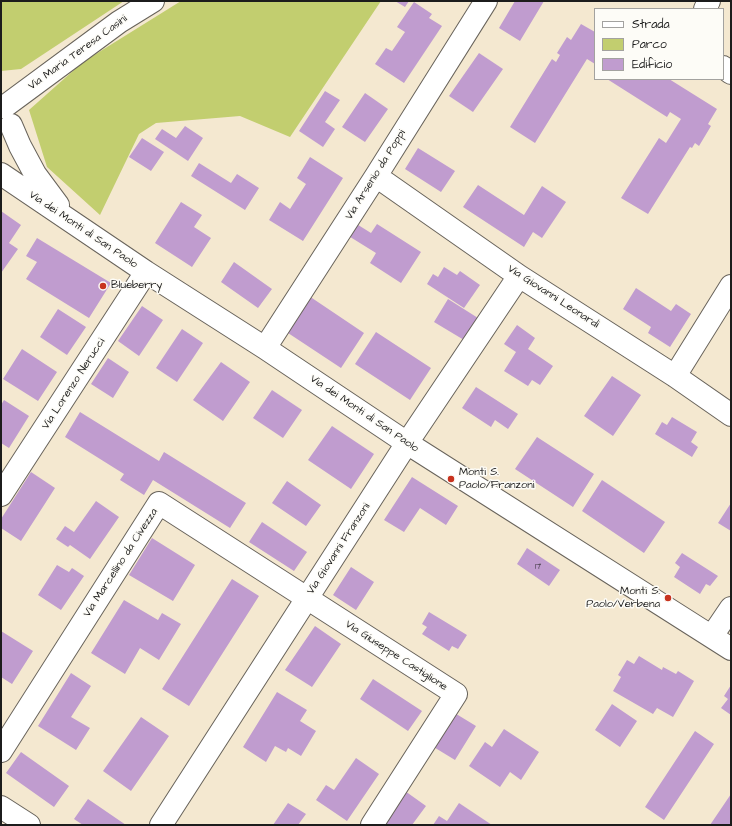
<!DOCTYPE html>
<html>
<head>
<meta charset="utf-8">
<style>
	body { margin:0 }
	#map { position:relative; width:732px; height:826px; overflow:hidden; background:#f4e8d0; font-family:"Architects Daughter",sans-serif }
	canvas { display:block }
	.frame { position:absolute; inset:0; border:2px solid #1c1c1c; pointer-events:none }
	.legend { position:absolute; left:594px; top:8px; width:130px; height:72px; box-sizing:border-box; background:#fdfcf7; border:1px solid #a3a29f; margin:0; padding:5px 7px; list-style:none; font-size:12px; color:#1c1c1c }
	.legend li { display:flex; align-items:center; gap:8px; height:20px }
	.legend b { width:20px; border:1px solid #a3a29f }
</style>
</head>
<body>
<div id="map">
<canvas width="732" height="826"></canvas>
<div class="frame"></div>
<ul class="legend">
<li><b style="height:5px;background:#fff"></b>Strada</li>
<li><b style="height:11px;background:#c2ce6f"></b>Parco</li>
<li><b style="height:11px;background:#c09ccf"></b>Edificio</li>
</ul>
</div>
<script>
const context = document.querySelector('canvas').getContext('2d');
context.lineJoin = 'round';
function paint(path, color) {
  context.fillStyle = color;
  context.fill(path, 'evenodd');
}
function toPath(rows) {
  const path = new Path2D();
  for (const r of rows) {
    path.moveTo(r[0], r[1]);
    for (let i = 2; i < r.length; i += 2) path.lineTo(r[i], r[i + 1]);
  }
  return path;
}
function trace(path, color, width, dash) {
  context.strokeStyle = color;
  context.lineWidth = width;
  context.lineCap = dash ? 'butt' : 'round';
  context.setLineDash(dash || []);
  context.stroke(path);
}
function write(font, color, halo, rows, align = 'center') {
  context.font = font + ' "Architects Daughter",sans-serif';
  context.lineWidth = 3;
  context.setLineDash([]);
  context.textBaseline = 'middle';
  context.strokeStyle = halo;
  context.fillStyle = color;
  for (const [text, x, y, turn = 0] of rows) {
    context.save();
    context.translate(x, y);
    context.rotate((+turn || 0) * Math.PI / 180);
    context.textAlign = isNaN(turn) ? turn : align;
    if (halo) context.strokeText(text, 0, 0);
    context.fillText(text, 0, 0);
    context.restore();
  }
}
const green = toPath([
	[1,1,124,1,21,69,1,71],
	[181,1,381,1,290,137,240,116,156,123,139,134,100,215,47,167,29,110,83,62]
]);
const building = toPath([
	[395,1,409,1,405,7],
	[515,1,544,1,520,41,499,28],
	[414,2,432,14,429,18,442,26,404,83,375,64,386,48,392,51,405,32,397,27],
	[581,24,595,32,595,64,587,59,535,143,510,127,552,59,556,62,560,55,557,53,567,37,571,40],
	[479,53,503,69,473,112,449,96],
	[607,79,669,79,717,109,708,124,711,126,699,146,695,143,692,148,690,147,648,214,621,198,659,138,666,143,681,119,670,112,667,117],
	[325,91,340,100,325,122,335,129,323,147,299,131],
	[365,93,388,109,365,142,342,127],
	[185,126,203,138,188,161,155,139,162,129,176,138],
	[142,138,164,152,151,171,129,157],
	[418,148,455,171,441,192,405,169],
	[310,157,343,178,303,241,269,220,280,202,290,209,306,184,297,178],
	[199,163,231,183,237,174,259,188,245,210,191,176],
	[478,185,524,215,542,186,566,202,542,238,533,232,524,247,463,207],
	[181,202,202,215,194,227,211,238,192,267,155,243],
	[1,211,21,225,9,243,18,249,1,273],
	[355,223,371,233,377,224,421,252,401,283,370,263,376,253,347,235],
	[37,238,111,283,89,318,26,279,37,262,26,256],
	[234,262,272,289,258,308,221,282],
	[444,267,457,275,460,271,480,285,464,308,427,284,433,274,438,277],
	[636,288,671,311,676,304,691,314,670,347,648,333,651,327,623,309],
	[309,296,364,333,341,368,285,331],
	[448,299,478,318,464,340,434,322],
	[142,306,163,320,139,356,118,341],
	[58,309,86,327,67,355,40,337],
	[517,325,535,338,528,349,553,366,540,385,532,380,528,386,504,371,516,352,504,344],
	[182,329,203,343,177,382,156,368],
	[376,332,431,368,410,400,355,364],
	[22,349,57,372,38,401,3,379],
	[108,358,129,372,113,398,91,384],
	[221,362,250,382,223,421,193,400],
	[612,376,641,395,613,436,584,416],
	[476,387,518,414,508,429,495,420,491,427,462,408],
	[272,390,302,410,283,438,253,418],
	[4,400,29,416,9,448,1,443,1,405],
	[80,412,159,461,164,452,246,503,230,528,153,480,144,495,120,480,124,474,65,437],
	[672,417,697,432,691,442,698,447,692,457,655,434,662,422,667,425],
	[332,426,374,454,351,489,308,460],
	[537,437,594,474,573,507,515,469],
	[31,472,55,488,21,541,1,528,1,519],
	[412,477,458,506,446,525,420,508,404,532,384,520],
	[602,480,665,522,644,553,582,511],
	[287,481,321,505,306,526,272,503],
	[96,501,119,517,90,559,70,545,68,547,56,539,65,526,74,532],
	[731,503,731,531,718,523],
	[262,522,307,552,294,571,249,542],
	[152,538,195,565,173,601,129,575],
	[527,548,560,570,549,586,517,564],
	[682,553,718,576,710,586,706,584,700,594,674,577,680,567,675,563],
	[57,565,69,572,72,568,84,576,61,610,38,595],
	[351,567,374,582,356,610,333,595],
	[232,579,259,596,189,706,162,689],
	[124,600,158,620,162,613,181,624,159,660,140,648,125,674,91,653],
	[429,612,467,635,458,649,452,646,449,651,422,634,427,627,422,624],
	[315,626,341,644,312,687,285,670],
	[1,631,33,651,12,684,1,677,1,652,2,650,1,649],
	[639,656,662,670,663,667,676,674,678,671,694,681,673,717,657,708,653,714,613,691,621,677,618,675,627,660,634,664],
	[71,673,91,686,71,717,90,728,76,750,38,726],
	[373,679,422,711,408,731,360,699],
	[731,685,731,715,721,708,728,699,724,696],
	[277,692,307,710,300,721,316,731,301,756,288,748,286,752,275,746,266,762,243,747],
	[612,704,637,721,620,747,595,730],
	[453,712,476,726,455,760,432,746],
	[141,717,169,736,131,791,103,771],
	[504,729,539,752,521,780,510,772,500,787,469,766,485,742,492,747],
	[695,731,714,744,664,820,645,807],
	[21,752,69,786,54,807,6,773],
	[356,758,379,774,347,821,316,800,326,785,334,790],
	[405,791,426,806,412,825,381,825],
	[731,794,731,825,710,825],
	[88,799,126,825,83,825,74,819],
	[288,803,306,814,298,825,273,825],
	[459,803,492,825,433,825,439,816,447,821]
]);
const minor = toPath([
	[705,9,709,1],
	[723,67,731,73],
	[4,107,119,22,153,1],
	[11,125,20,146,35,174,58,205],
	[1,174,146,272,265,348,407,443,731,649],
	[376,176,519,276,675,376,731,415],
	[265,348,376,176,486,1],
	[675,376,731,286],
	[1,495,146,272],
	[712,636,731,608],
	[1,751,159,503,456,694,372,825],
	[1,807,29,825],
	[161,825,407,443,519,276]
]);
const markers = [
	[103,286,4,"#c8321e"],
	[451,479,4,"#c8321e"],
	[668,598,4,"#c8321e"]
];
const numberNames = [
	["17",538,567]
];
const streetNames = [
	["Via Maria Teresa Casini",78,53,-36],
	["Via Arsenio da Poppi",376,175,-58],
	["Via dei Monti di San Paolo",83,230,34],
	["Via Giovanni Leonardi",553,297,33],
	["Via Lorenzo Nerucci",74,384,-57],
	["Via dei Monti di San Paolo",364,414,34],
	["Via Giovanni Franzoni",339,549,-57],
	["Via Marcellino da Civezza",121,563,-57],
	["Via Giuseppe Castiglione",396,656,33]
];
const poiNames = [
	["Blueberry",111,286],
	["Monti S.",459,473],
	["Paolo/Franzoni",459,486],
	["Monti S.",660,592,"right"],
	["Paolo/Verbena",660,605,"right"]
];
paint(green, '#c2ce6f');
paint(building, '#c09ccf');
trace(minor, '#68635b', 24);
trace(minor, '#fff', 22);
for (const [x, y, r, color] of markers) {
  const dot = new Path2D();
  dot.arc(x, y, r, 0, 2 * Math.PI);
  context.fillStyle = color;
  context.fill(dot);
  trace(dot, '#fdfcf7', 1.5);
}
write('9px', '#453c49', null, numberNames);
write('11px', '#1c1c1c', '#fdfcf7', streetNames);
write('11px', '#1c1c1c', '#fdfcf7', poiNames, 'left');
</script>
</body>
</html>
